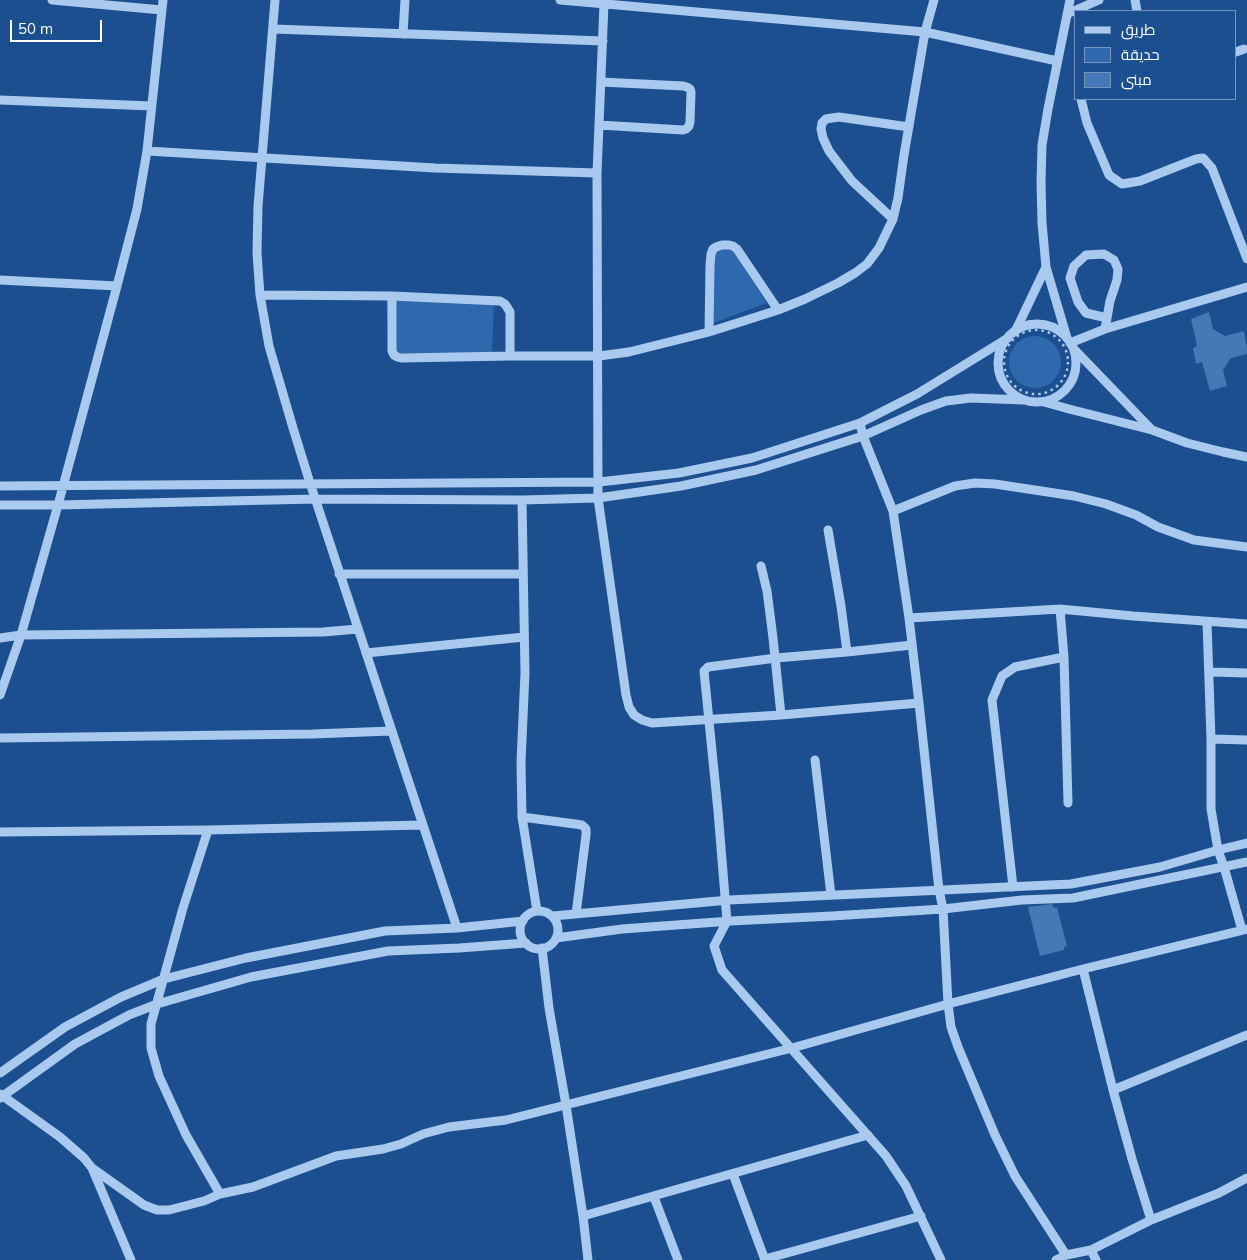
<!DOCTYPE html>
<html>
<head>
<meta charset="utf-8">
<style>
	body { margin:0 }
	#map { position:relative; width:1247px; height:1260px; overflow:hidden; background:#1b4f8f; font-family:Mulish,Cairo,sans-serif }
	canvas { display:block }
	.legend { position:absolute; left:1074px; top:10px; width:162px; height:90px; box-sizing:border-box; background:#1b4f8f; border:1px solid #7695bc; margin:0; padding:6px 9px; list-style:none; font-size:15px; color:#fff }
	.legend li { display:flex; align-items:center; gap:10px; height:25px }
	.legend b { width:25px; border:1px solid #7695bc }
	.scale { position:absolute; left:10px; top:20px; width:92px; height:22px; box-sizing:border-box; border:2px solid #fff; border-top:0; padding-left:6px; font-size:15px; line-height:18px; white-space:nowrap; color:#fff; -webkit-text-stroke:4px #1b4f8f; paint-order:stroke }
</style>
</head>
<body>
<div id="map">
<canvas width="1247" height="1260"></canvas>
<ul class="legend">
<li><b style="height:6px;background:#a9c9ee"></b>طريق</li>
<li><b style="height:14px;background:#2e69ad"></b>حديقة</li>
<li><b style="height:14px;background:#4478b7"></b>مبنى</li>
</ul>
<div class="scale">50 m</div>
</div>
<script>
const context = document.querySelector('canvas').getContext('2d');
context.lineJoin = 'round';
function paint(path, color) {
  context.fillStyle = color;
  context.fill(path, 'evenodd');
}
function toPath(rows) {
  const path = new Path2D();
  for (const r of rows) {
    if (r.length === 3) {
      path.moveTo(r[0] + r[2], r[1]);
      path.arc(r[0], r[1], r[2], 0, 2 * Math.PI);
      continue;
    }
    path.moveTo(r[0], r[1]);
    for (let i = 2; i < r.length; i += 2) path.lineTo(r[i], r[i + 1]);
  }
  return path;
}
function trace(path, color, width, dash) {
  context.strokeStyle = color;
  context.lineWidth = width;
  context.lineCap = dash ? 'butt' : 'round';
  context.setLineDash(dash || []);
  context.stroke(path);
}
const green = toPath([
	[731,248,767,303,713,323,710,250],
	[386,297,494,301,492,353,389,353],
	[1035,362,26]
]);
const building = toPath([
	[1209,312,1213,329,1225,336,1244,331,1247,348,1247,354,1231,358,1223,370,1227,386,1210,391,1202,362,1196,364,1193,348,1197,346,1191,319],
	[1052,904,1054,908,1057,907,1067,946,1064,947,1064,950,1040,956,1028,907]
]);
const path = toPath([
	[1036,362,32]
]);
const minor = toPath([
	[52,0,162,10],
	[275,0,258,206,257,253,260,295,269,346,293,428,310,483,457,928],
	[560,0,925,32,1057,61],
	[1135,0,1137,11],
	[604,4,597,173,598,498,626,695,629,707,634,715,642,720,652,723,781,715,919,703],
	[1067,14,1099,0],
	[273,29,603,41],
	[403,34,405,0],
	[1236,52,1244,49],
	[1081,99,1087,123,1109,175,1122,184,1140,181,1196,159,1203,158,1212,168,1247,259],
	[0,100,152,106],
	[599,125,683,130,686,129,689,126,690,122,691,92,690,89,687,87,683,86,601,82],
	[147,151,435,168,597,173],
	[893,219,852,181,829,151,823,138,821,129,822,123,826,119,832,118,839,117,909,127],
	[0,280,117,286],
	[260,295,392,296,500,301,505,304,510,312,510,356,599,356,629,352,709,332,778,310,805,299,838,283,855,273,867,264,879,248,893,219,898,198,904,155,925,32,934,0],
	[392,296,392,351,394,355,397,357,401,358,510,356],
	[1037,363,39],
	[1105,329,1110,301,1117,280,1118,269,1114,260,1104,254,1086,255,1074,266,1070,278,1078,302,1086,313,1107,318],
	[709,332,710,266,711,254,713,249,716,247,722,245,729,245,733,246,737,249,778,310],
	[1015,332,1046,267],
	[1067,338,1046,267,1042,223,1041,182,1042,145,1048,109,1070,0],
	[1070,343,1105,329,1247,287],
	[1074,349,1152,430],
	[1044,402,1069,409,1152,430,1187,443,1223,452,1247,457],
	[860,423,863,436,893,511,909,618,919,703,939,890,943,909,948,1004,951,1027,958,1047,995,1135,1015,1176,1066,1255,1056,1260],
	[0,486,599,482,679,473,752,458,860,423,917,394,1008,338],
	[522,500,525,673,521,762,522,817,537,911],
	[0,505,58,505,315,499,522,500,598,498,681,486,756,470,863,436,921,410,946,401,971,398,1024,400],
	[893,511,955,486,975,483,995,484,1074,496,1106,504,1136,515,1158,527,1194,540,1247,547],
	[828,530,841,606,847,652],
	[761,566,767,591,773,638,781,715],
	[339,574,523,574],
	[1060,609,1064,657,1068,803],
	[909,618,1060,609,1133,616,1247,624],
	[1207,622,1211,739,1211,809,1218,850,1224,867,1242,930],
	[0,638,21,635,323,632,358,629],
	[912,645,847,652,776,658,708,667,704,671,718,811,727,921,714,946,722,970,886,1156,906,1186,941,1260],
	[366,653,524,637],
	[1210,672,1247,673],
	[0,695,21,635,58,505,117,286,137,209,147,151,163,0],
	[0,738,313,734,391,731],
	[1211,739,1247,740],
	[815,760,831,895],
	[522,817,575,824,582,825,586,829,586,835,576,914],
	[208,830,183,908,151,1024,151,1048,159,1076,186,1135,220,1194],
	[0,832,208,830,422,825],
	[1013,887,992,700,1002,676,1015,667,1064,657],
	[539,930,19],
	[553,916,729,900,1071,884,1160,867,1218,850,1247,843],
	[556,938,622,929,731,921,832,916,943,909,1022,900,1073,898,1247,862],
	[542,948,549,1008,566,1105,583,1216,588,1260],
	[1083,969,1113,1090,1132,1159,1151,1220],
	[0,1073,65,1027,121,997,164,979,246,958,385,931,457,928,523,921],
	[1113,1090,1247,1035],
	[0,1094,60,1137,84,1158,92,1168,131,1260],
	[0,1098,75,1044,129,1015,157,1004,251,977,388,951,459,948,526,943],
	[92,1168,144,1205,157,1210,169,1210,204,1201,220,1194,253,1187,336,1156,383,1149,401,1144,423,1134,449,1127,506,1120,792,1048,948,1004,1083,969,1247,929],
	[733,1174,765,1260],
	[654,1197,678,1260],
	[583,1216,868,1135],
	[1091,1250,1096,1260],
	[1066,1255,1091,1250,1151,1220,1219,1193,1247,1178],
	[765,1259,921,1216]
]);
paint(green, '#2e69ad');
paint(building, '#4478b7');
trace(path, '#a9c9ee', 2.5, [2.5, 4]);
trace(minor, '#a9c9ee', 9);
</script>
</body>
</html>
